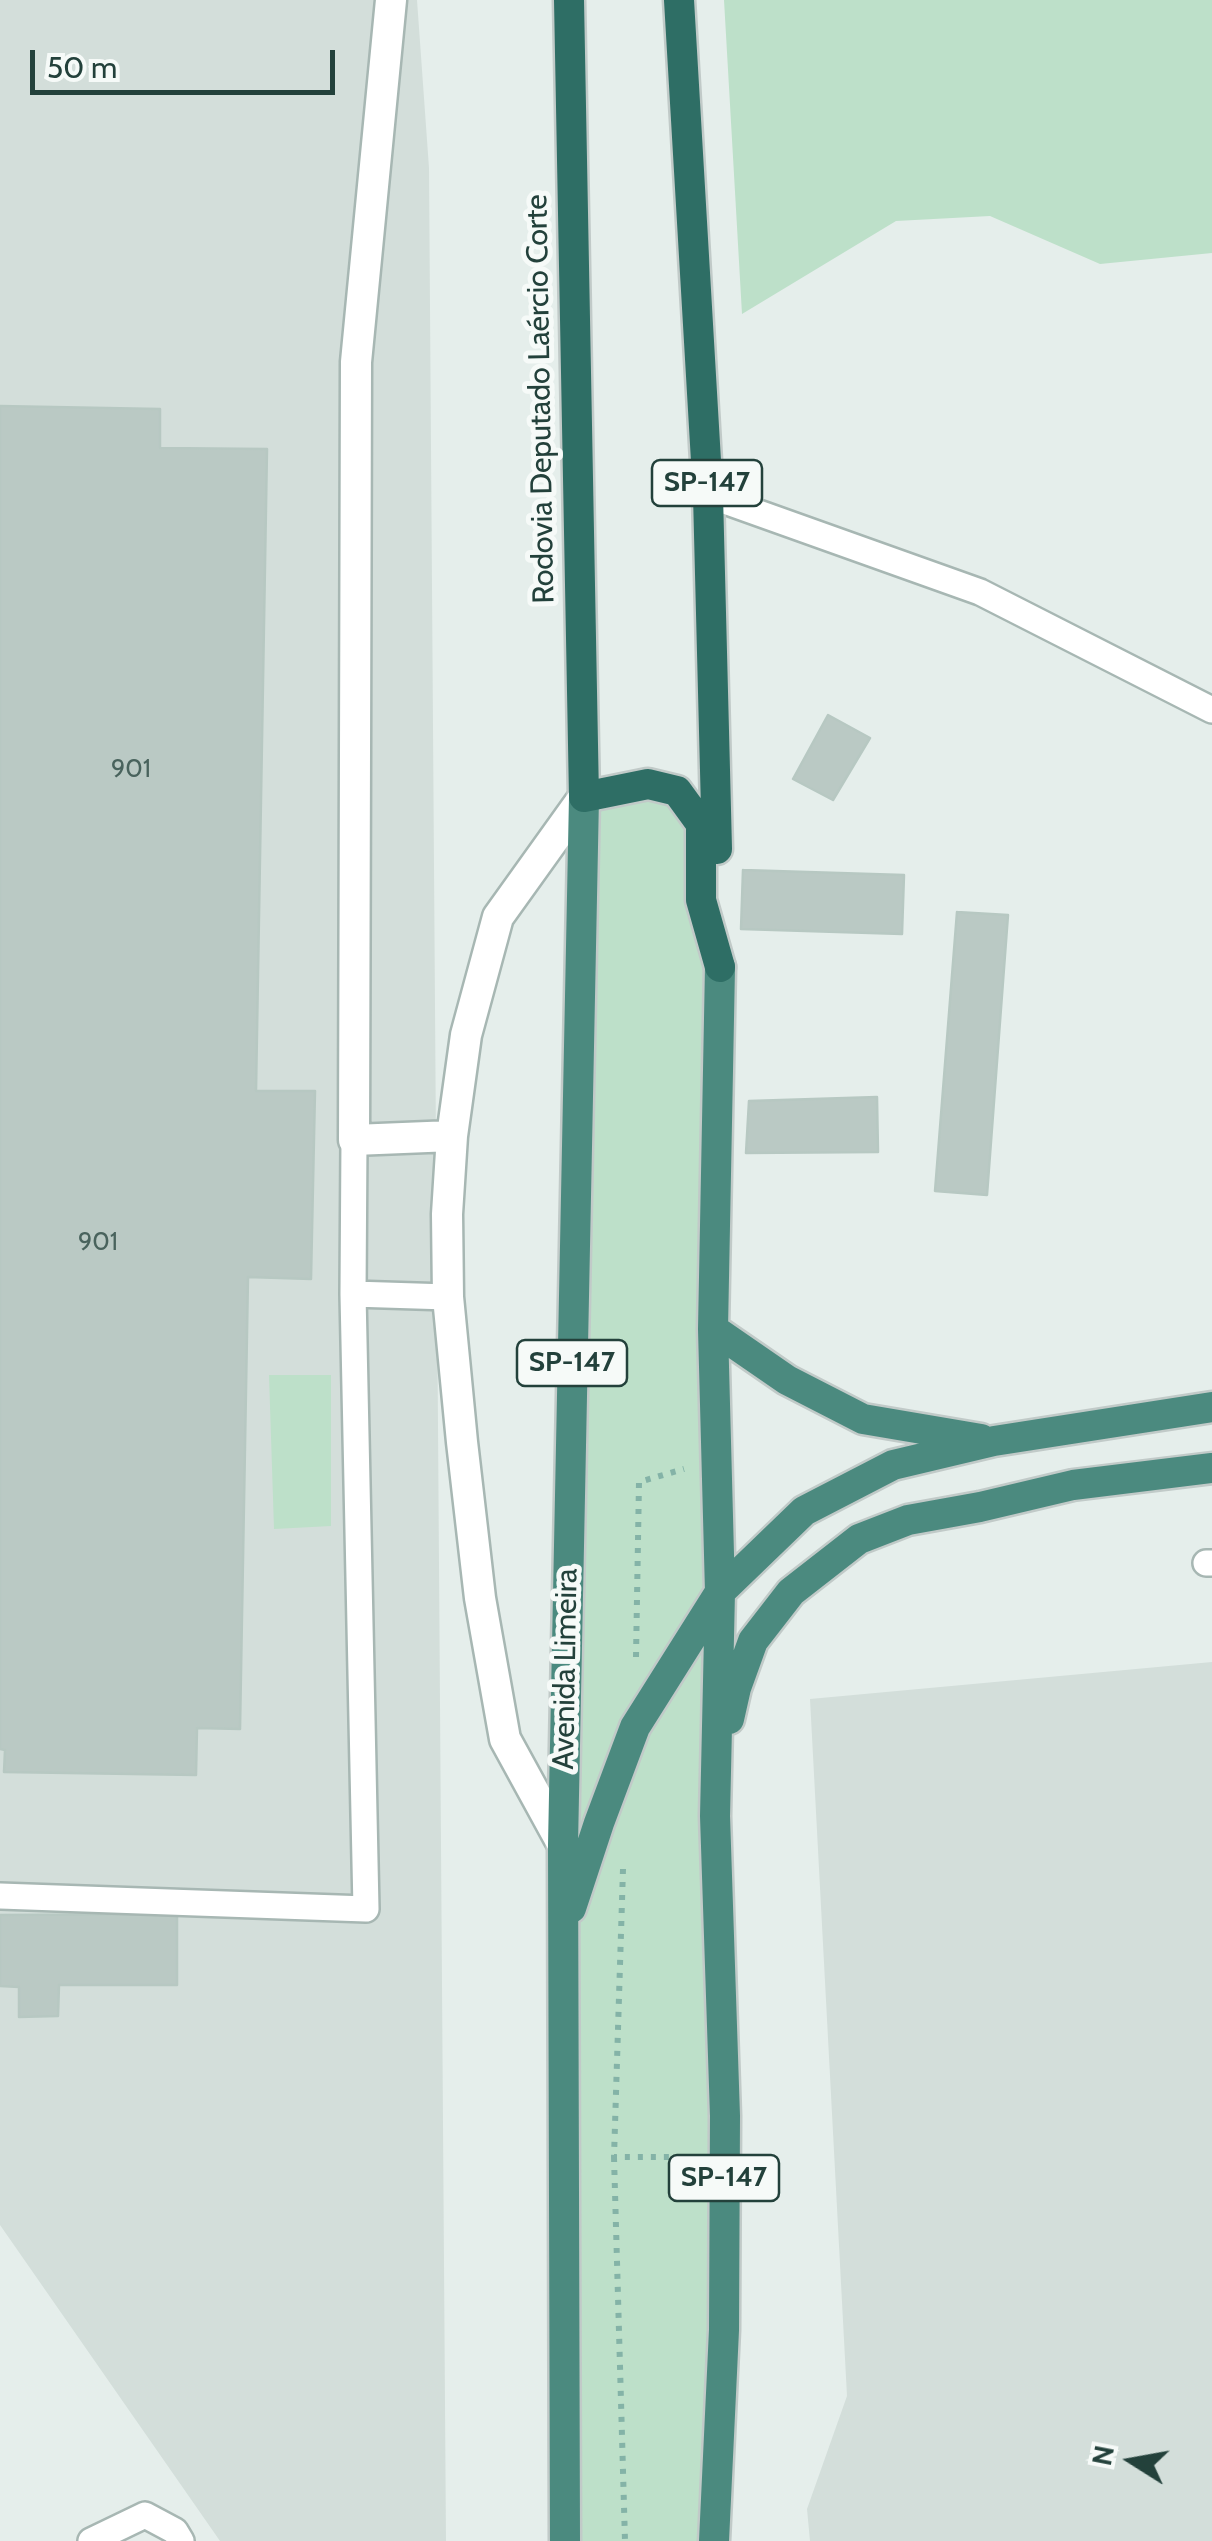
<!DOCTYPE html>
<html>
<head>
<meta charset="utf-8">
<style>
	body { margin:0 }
	#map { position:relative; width:1212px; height:2541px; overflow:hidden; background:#e5eeeb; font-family:Cabin,sans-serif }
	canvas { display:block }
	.north { position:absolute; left:1082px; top:2411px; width:100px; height:100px; -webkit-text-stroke:8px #f6faf8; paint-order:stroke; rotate:281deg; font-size:28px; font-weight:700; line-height:40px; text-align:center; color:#23413b }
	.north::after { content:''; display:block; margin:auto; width:35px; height:45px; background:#23413b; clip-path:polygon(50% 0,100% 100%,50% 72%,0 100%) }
	.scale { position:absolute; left:30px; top:50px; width:305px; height:45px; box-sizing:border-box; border:5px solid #23413b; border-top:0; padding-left:12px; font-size:30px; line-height:35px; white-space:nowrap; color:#23413b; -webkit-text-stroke:8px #f6faf8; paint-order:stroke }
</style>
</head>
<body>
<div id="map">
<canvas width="1212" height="2541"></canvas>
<div class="north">N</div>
<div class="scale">50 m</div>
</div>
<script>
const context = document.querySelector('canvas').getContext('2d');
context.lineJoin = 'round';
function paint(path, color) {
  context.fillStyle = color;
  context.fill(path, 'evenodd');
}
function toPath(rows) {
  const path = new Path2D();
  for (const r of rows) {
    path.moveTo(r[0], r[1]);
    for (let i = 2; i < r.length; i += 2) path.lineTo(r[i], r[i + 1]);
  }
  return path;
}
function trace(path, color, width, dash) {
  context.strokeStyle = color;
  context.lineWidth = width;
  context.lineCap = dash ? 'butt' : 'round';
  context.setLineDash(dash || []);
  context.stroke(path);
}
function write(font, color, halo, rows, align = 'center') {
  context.font = font + ' Cabin,sans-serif';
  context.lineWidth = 10;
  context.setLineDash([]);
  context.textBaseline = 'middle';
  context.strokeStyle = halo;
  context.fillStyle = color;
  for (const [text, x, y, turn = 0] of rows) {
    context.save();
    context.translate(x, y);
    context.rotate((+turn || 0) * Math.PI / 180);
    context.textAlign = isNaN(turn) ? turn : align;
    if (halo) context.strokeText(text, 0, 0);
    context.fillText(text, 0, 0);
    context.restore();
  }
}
const built = toPath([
	[0,0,417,0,429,168,446,2541,220,2541,0,2225],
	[1212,1662,1212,2541,810,2541,807,2509,847,2396,810,1699]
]);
const green = toPath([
	[724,0,1212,0,1212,253,1100,264,990,216,896,221,742,314],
	[648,784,701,824,720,967,714,2541,565,2541,584,797],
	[269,1375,331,1375,331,1526,274,1529]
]);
const building = toPath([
	[0,406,160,409,160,448,267,449,256,1091,315,1091,311,1279,248,1277,240,1729,197,1728,196,1775,4,1772,5,1750,0,1749,0,406],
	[828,715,870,738,833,800,793,779,828,715],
	[743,870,904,875,902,934,741,929,743,870],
	[957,912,1008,915,987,1195,935,1191,957,912],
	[877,1097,878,1152,746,1153,749,1101,877,1097],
	[177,1914,177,1985,59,1985,58,2016,19,2017,19,1987,0,1986,0,1915,177,1914]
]);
const path = toPath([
	[636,1657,639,1482,684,1469],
	[623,1869,614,2157,693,2157],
	[614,2157,625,2541]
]);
const service = toPath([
	[708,495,980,592,1212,710],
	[354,1140,353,1294,448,1297],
	[1206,1563,1212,1563],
	[0,1896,366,1909,353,1294],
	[91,2541,145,2515,175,2531,181,2541]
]);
const minor = toPath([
	[391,0,356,362,354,1140,452,1136],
	[563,1845,505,1739,480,1598,462,1442,448,1297,447,1214,452,1136,466,1035,498,917,584,797]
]);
const trunk = toPath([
	[713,1329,787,1380,863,1419,981,1439],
	[729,1719,736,1688,753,1641,791,1592,859,1539,908,1520,980,1507,1073,1485,1212,1468],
	[571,1908,599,1823,635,1727,720,1592,804,1511,893,1465,994,1441,1212,1407],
	[565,2541,563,1845,584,797],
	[714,2541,724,2330,725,2116,715,1816,720,1592,713,1329,720,967]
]);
const motorway = toPath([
	[569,0,584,797,648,784,677,791,701,824,701,900,720,967],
	[679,0,708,495,717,849]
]);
const numberNames = [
	["901",131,770],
	["901",98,1243]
];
const shields = [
	[707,483,110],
	[572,1363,110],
	[724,2178,110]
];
const shieldNames = [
	["SP-147",707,483],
	["SP-147",572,1363],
	["SP-147",724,2178]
];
const streetNames = [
	["Rodovia Deputado Laércio Corte",541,399,-91],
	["Avenida Limeira",566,1669,-89]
];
paint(built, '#d3deda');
paint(green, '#bde0c9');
paint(building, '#bac9c4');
trace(building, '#b7c8c2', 2.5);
trace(service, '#a7b7b3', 30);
trace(minor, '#a7b7b3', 35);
trace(trunk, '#c1cac8', 35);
trace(motorway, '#c1cac8', 35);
trace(path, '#84b3a7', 6, [5, 8]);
trace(service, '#fff', 25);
trace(minor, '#fff', 30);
trace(trunk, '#4b8a7f', 30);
trace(motorway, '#2e6e65', 30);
write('25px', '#49635d', null, numberNames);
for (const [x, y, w] of shields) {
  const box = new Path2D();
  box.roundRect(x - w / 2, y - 23, w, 46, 8);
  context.fillStyle = '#f6faf8';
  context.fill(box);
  trace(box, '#23413b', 2.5);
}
write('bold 28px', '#23413b', null, shieldNames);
write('30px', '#23413b', '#f6faf8', streetNames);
</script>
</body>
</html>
